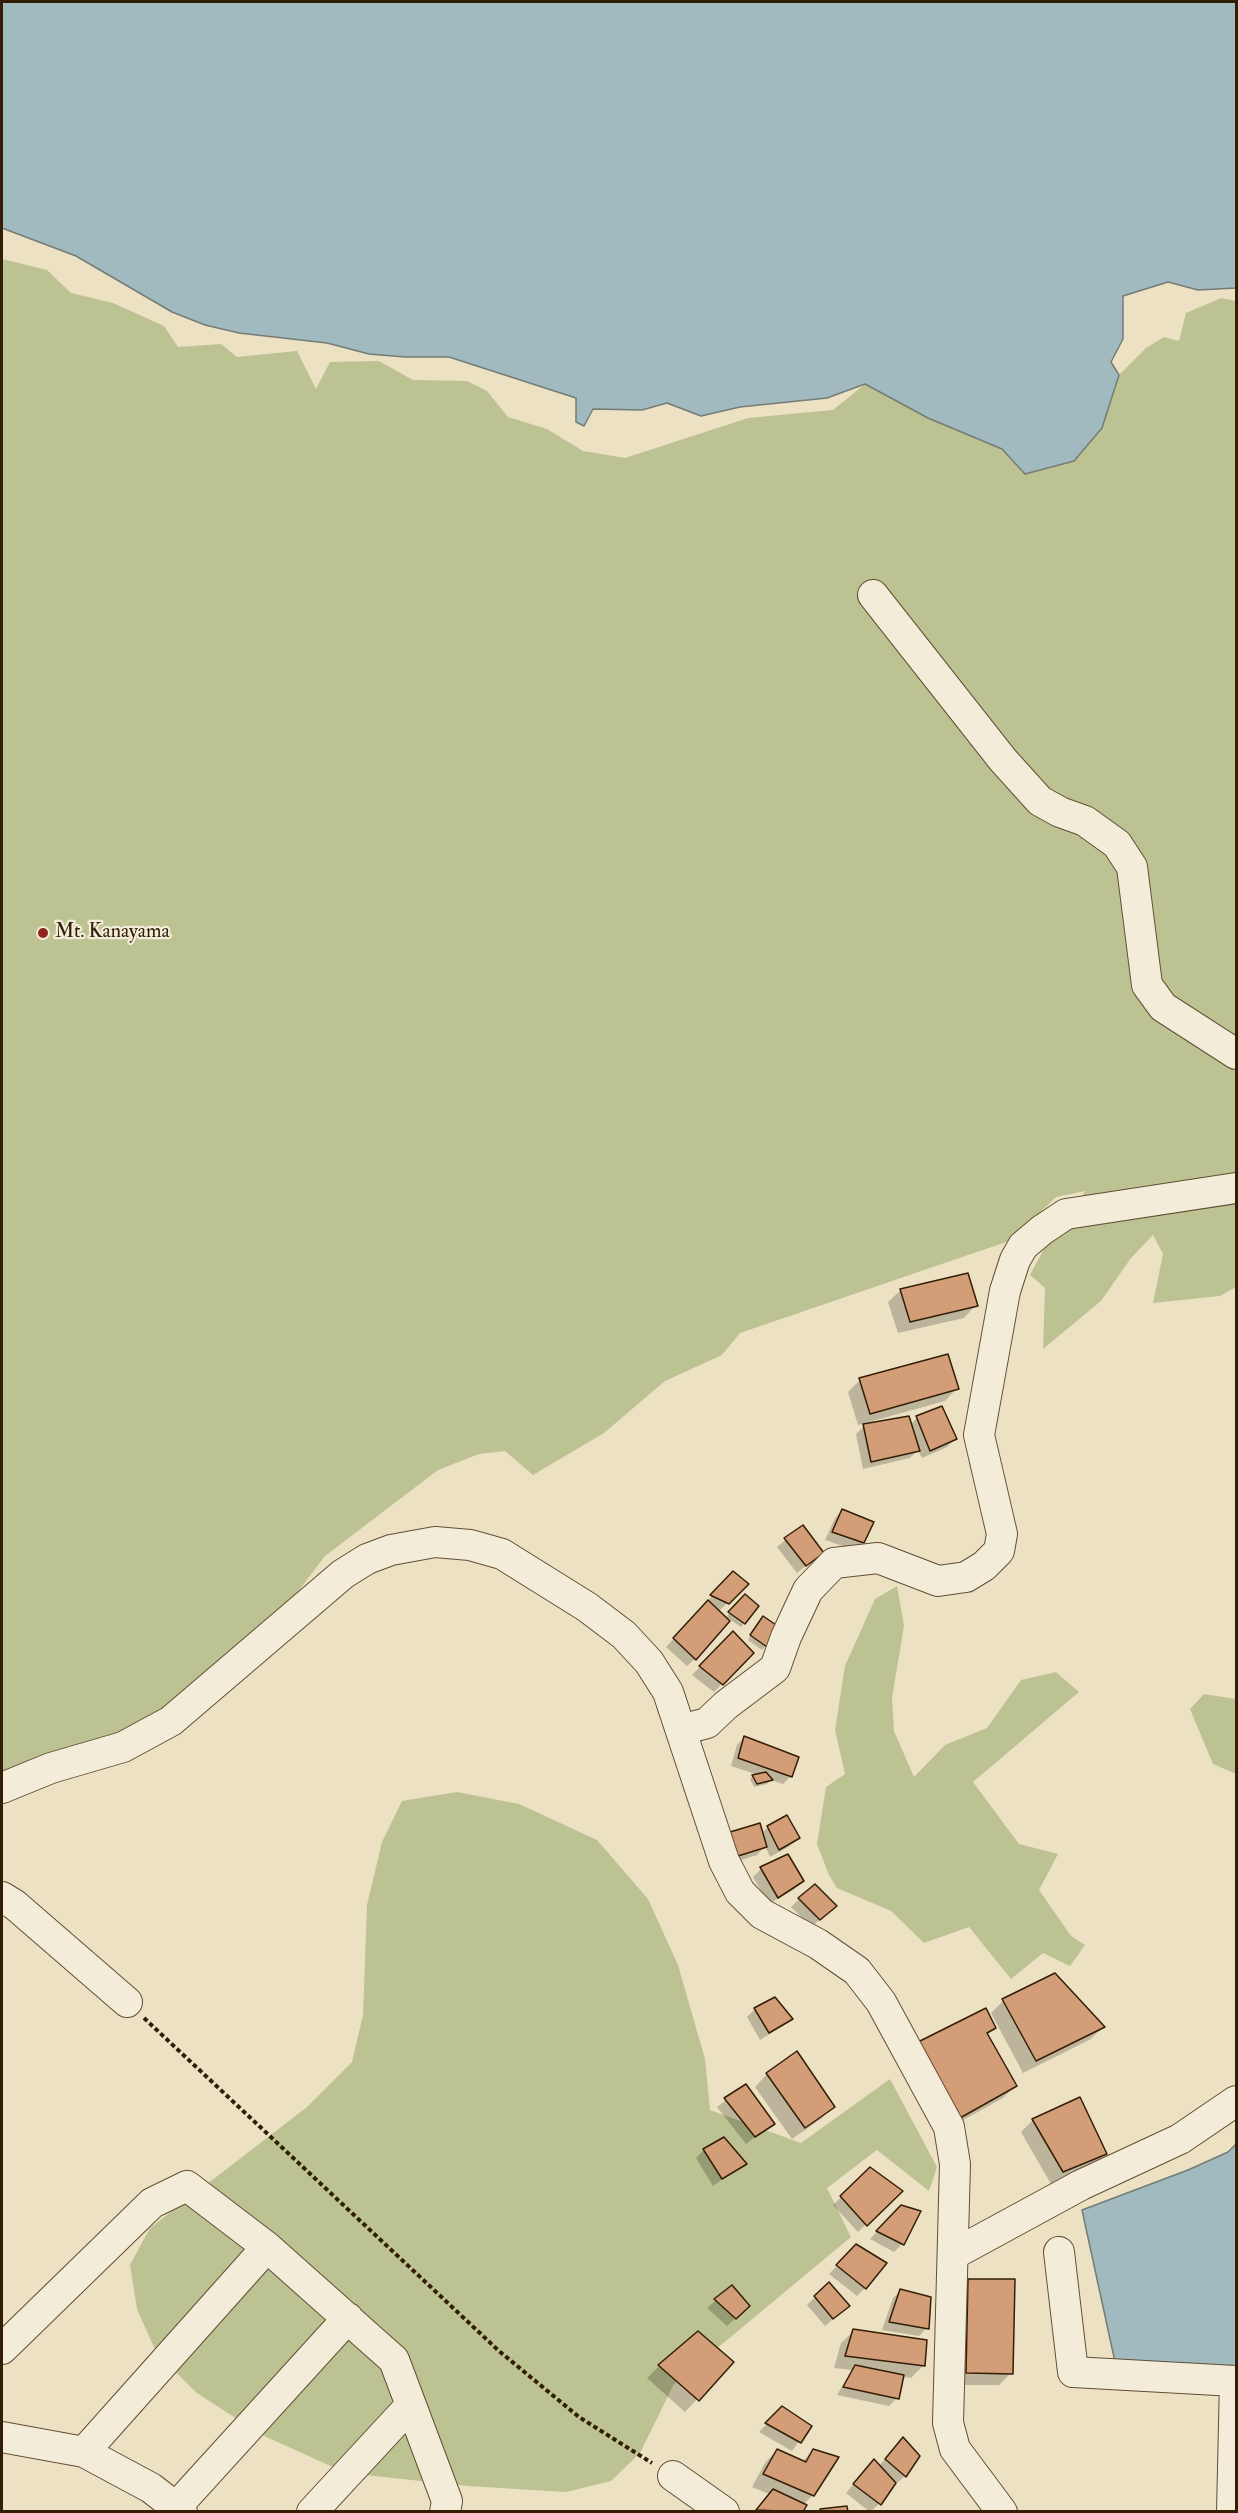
<!DOCTYPE html>
<html>
<head>
<meta charset="utf-8">
<style>
	body { margin:0 }
	#map { position:relative; width:1238px; height:2513px; overflow:hidden; background:#ede1c4; font-family:"IM FELL Double Pica",serif }
	canvas { display:block }
	.frame { position:absolute; inset:0; border:3px solid #321e05; pointer-events:none }
</style>
</head>
<body>
<div id="map">
<canvas width="1238" height="2513"></canvas>
<div class="frame"></div>
</div>
<script>
const context = document.querySelector('canvas').getContext('2d');
context.lineJoin = 'round';
function paint(path, color) {
  context.fillStyle = color;
  context.fill(path, 'evenodd');
}
function toPath(rows) {
  const path = new Path2D();
  for (const r of rows) {
    path.moveTo(r[0], r[1]);
    for (let i = 2; i < r.length; i += 2) path.lineTo(r[i], r[i + 1]);
  }
  return path;
}
function trace(path, color, width, dash) {
  context.strokeStyle = color;
  context.lineWidth = width;
  context.lineCap = dash ? 'butt' : 'round';
  context.setLineDash(dash || []);
  context.stroke(path);
}
function write(font, color, halo, rows, align = 'center') {
  context.font = font + ' "IM FELL Double Pica",serif';
  context.lineWidth = 4.5;
  context.setLineDash([]);
  context.textBaseline = 'middle';
  context.strokeStyle = halo;
  context.fillStyle = color;
  for (const [text, x, y, turn = 0] of rows) {
    context.save();
    context.translate(x, y);
    context.rotate((+turn || 0) * Math.PI / 180);
    context.textAlign = isNaN(turn) ? turn : align;
    if (halo) context.strokeText(text, 0, 0);
    context.fillText(text, 0, 0);
    context.restore();
  }
}
const green = toPath([
	[2,259,47,270,71,293,113,303,164,326,178,347,221,344,237,357,297,351,316,389,330,362,379,361,413,380,467,381,487,391,508,417,547,429,583,451,625,458,748,418,833,410,865,384,939,422,1002,449,1025,474,1102,428,1119,375,1146,348,1164,337,1179,341,1186,313,1221,298,1236,301,1236,1287,1220,1296,1153,1303,1163,1254,1153,1235,1131,1258,1101,1301,1043,1349,1045,1288,1030,1275,1045,1247,1062,1227,1085,1191,1056,1197,1012,1240,740,1333,722,1355,665,1381,604,1433,533,1475,505,1451,479,1454,438,1470,325,1556,287,1606,196,1713,2,1778],
	[897,1586,904,1626,892,1698,894,1731,914,1777,945,1745,987,1728,1021,1680,1056,1672,1079,1692,973,1782,1019,1844,1058,1854,1039,1890,1071,1936,1085,1945,1070,1966,1043,1953,1011,1979,969,1927,924,1943,891,1911,837,1888,829,1875,817,1844,826,1787,845,1774,835,1730,845,1666,875,1599],
	[1204,1694,1236,1699,1236,1774,1213,1764,1190,1709],
	[457,1792,519,1804,597,1840,648,1899,678,1965,705,2059,710,2110,801,2143,890,2079,937,2167,929,2191,877,2150,827,2188,851,2237,674,2384,640,2453,611,2481,566,2492,468,2486,346,2473,260,2434,197,2393,157,2354,137,2309,130,2265,150,2228,307,2107,352,2062,363,2015,367,1905,382,1842,402,1801]
]);
const water = toPath([
	[2,2,1236,2,1236,288,1198,290,1168,282,1123,296,1123,339,1111,362,1119,375,1102,428,1074,461,1025,474,1002,449,928,418,865,384,827,398,740,407,701,416,667,403,642,410,593,409,584,426,576,422,576,398,449,357,405,357,369,354,327,343,239,333,205,325,172,312,76,256,2,228,2,2],
	[1236,2144,1236,2371,1115,2362,1082,2210,1188,2170,1228,2152,1236,2144]
]);
const shadow = toPath([
	[901,1290,976,1305,964,1318,898,1333,888,1302],
	[860,1380,957,1388,945,1401,858,1425,848,1392],
	[917,1418,955,1439,947,1447,922,1458,918,1450,910,1458,863,1469,856,1434,864,1426,910,1425],
	[843,1510,863,1542,855,1550,825,1540,835,1518],
	[802,1527,822,1553,797,1573,777,1547],
	[733,1573,747,1584,718,1612,695,1659,687,1666,666,1647],
	[745,1596,744,1623,741,1627,726,1617],
	[760,1622,780,1629,762,1650,748,1640],
	[733,1633,752,1653,714,1692,692,1675],
	[745,1737,791,1776,783,1784,771,1780,767,1784,754,1787,750,1779,755,1774,731,1766,737,1745],
	[786,1817,798,1838,790,1846,770,1857,765,1846,757,1855,741,1860,733,1836,730,1836,738,1860,730,1863,723,1842,731,1833,759,1825,762,1833,768,1827],
	[788,1856,802,1881,794,1889,769,1904,753,1877,761,1869],
	[799,1899,827,1914,811,1927,791,1907],
	[1003,2001,1103,2027,1091,2039,1023,2073,991,2013],
	[755,2009,791,2019,783,2026,760,2040,747,2017],
	[994,2028,987,2035,1015,2086,1003,2098,947,2129,907,2056],
	[767,2074,833,2107,821,2119,792,2139,755,2087],
	[745,2086,773,2123,746,2144,717,2107],
	[1033,2120,1105,2154,1093,2166,1051,2184,1021,2132],
	[724,2139,745,2163,713,2186,696,2158,704,2150],
	[870,2169,901,2191,858,2232,833,2205],
	[901,2206,919,2212,902,2244,894,2252,870,2239],
	[856,2246,865,2288,857,2296,829,2274],
	[969,2280,1011,2373,999,2385,954,2385,957,2293],
	[828,2284,848,2306,825,2326,807,2305],
	[732,2287,740,2314,727,2326,707,2308],
	[901,2290,927,2328,919,2336,882,2330,893,2298],
	[854,2331,924,2365,911,2378,902,2376,897,2398,889,2406,837,2395,852,2370,834,2368,841,2343],
	[732,2362,685,2412,647,2378,659,2366],
	[782,2408,810,2426,792,2451,759,2432],
	[895,2447,905,2476,897,2483,895,2482,879,2504,870,2512,846,2493,866,2469,879,2466],
	[777,2450,802,2462,813,2450,813,2495,803,2505,801,2512,755,2512,769,2494,752,2487,765,2463]
]);
const building = toPath([
	[968,1273,978,1306,910,1322,900,1289,968,1273],
	[948,1354,959,1389,870,1414,859,1378,948,1354],
	[942,1406,957,1439,930,1451,916,1416,942,1406],
	[909,1416,920,1451,871,1462,863,1424,909,1416],
	[842,1509,874,1522,864,1543,832,1532,842,1509],
	[803,1525,824,1553,806,1566,784,1538,803,1525],
	[733,1571,749,1584,729,1604,710,1595,733,1571],
	[745,1594,759,1606,745,1624,728,1612,745,1594],
	[708,1600,730,1621,696,1660,673,1638,708,1600],
	[763,1616,782,1629,767,1647,750,1635,763,1616],
	[733,1631,754,1653,723,1685,699,1666,733,1631],
	[744,1736,799,1757,792,1777,738,1758,744,1736],
	[766,1772,773,1780,757,1784,752,1775,766,1772],
	[787,1815,800,1838,779,1850,767,1826,787,1815],
	[760,1823,767,1847,738,1856,730,1832,760,1823],
	[788,1854,804,1881,778,1898,760,1867,788,1854],
	[815,1884,837,1906,820,1920,798,1898,815,1884],
	[1055,1973,1105,2027,1036,2061,1002,1999,1055,1973],
	[775,1997,793,2019,769,2033,754,2008,775,1997],
	[986,2008,996,2028,987,2033,1017,2086,960,2118,918,2042,986,2008],
	[797,2051,835,2107,805,2128,766,2073,797,2051],
	[746,2084,775,2124,755,2137,724,2098,746,2084],
	[1080,2097,1107,2154,1063,2172,1032,2119,1080,2097],
	[724,2137,747,2164,722,2179,703,2149,724,2137],
	[870,2167,903,2191,867,2226,840,2196,870,2167],
	[901,2205,921,2211,904,2245,876,2231,901,2205],
	[856,2244,887,2263,866,2289,836,2265,856,2244],
	[968,2279,1015,2279,1013,2374,966,2373,968,2279],
	[829,2282,850,2306,833,2319,814,2296,829,2282],
	[732,2285,750,2306,736,2319,714,2299,732,2285],
	[900,2289,931,2297,929,2329,889,2322,900,2289],
	[853,2329,927,2340,925,2366,845,2356,853,2329],
	[698,2331,734,2362,699,2401,658,2365,698,2331],
	[855,2365,904,2375,899,2399,843,2387,855,2365],
	[782,2406,812,2426,801,2443,765,2423,782,2406],
	[903,2437,920,2456,906,2477,885,2459,903,2437],
	[777,2449,806,2462,813,2449,839,2457,814,2496,763,2474,777,2449],
	[874,2459,896,2483,881,2505,853,2484,874,2459],
	[773,2489,807,2505,803,2512,756,2510,773,2489],
	[847,2506,848,2512,820,2512,820,2509,847,2506]
]);
const path = toPath([
	[144,2018,499,2351,579,2417,652,2463]
]);
const minor = toPath([
	[873,595,1003,760,1040,801,1060,812,1085,821,1117,844,1132,867,1147,985,1163,1007,1236,1054],
	[681,1730,707,1723,726,1705,775,1668,786,1637,808,1590,834,1563,878,1558,938,1581,966,1577,984,1566,999,1551,1002,1534,979,1435,1005,1291,1015,1260,1023,1246,1042,1230,1066,1214,1236,1188],
	[2,1788,51,1768,123,1747,171,1721,343,1574,367,1559,391,1550,435,1542,470,1545,502,1554,587,1607,624,1635,649,1662,668,1692,724,1861,740,1892,762,1914,818,1944,857,1971,881,2002,949,2127,955,2164,948,2423,955,2449,1002,2512],
	[2,1897,15,1905,127,2002],
	[1059,2252,1073,2372,1235,2381,1232,2512],
	[954,2254,1081,2185,1180,2139,1236,2101],
	[2,2349,152,2203,187,2186,267,2247,394,2360,447,2501,445,2512],
	[2,2437,84,2452,151,2488,182,2512],
	[84,2452,267,2247],
	[673,2476,724,2512],
	[177,2506,348,2318],
	[312,2512,410,2406]
]);
const markers = [
	[43,933,6,"#8f2418"]
];
const poiNames = [
	["Mt. Kanayama",55,933]
];
paint(green, '#bcc292');
paint(water, '#a0bac0');
trace(water, '#747c75', 1.5);
paint(shadow, '#0003');
paint(building, '#d39d78');
trace(building, '#321e05', 1.5);
trace(minor, '#614f35', 32);
trace(path, '#321e05', 4, [4.5, 3]);
trace(minor, '#f3ecd9', 30);
for (const [x, y, r, color] of markers) {
  const dot = new Path2D();
  dot.arc(x, y, r, 0, 2 * Math.PI);
  context.fillStyle = color;
  context.fill(dot);
  trace(dot, '#f3ecd9', 2);
}
write('20px', '#321e05', '#f3ecd9', poiNames, 'left');
</script>
</body>
</html>
